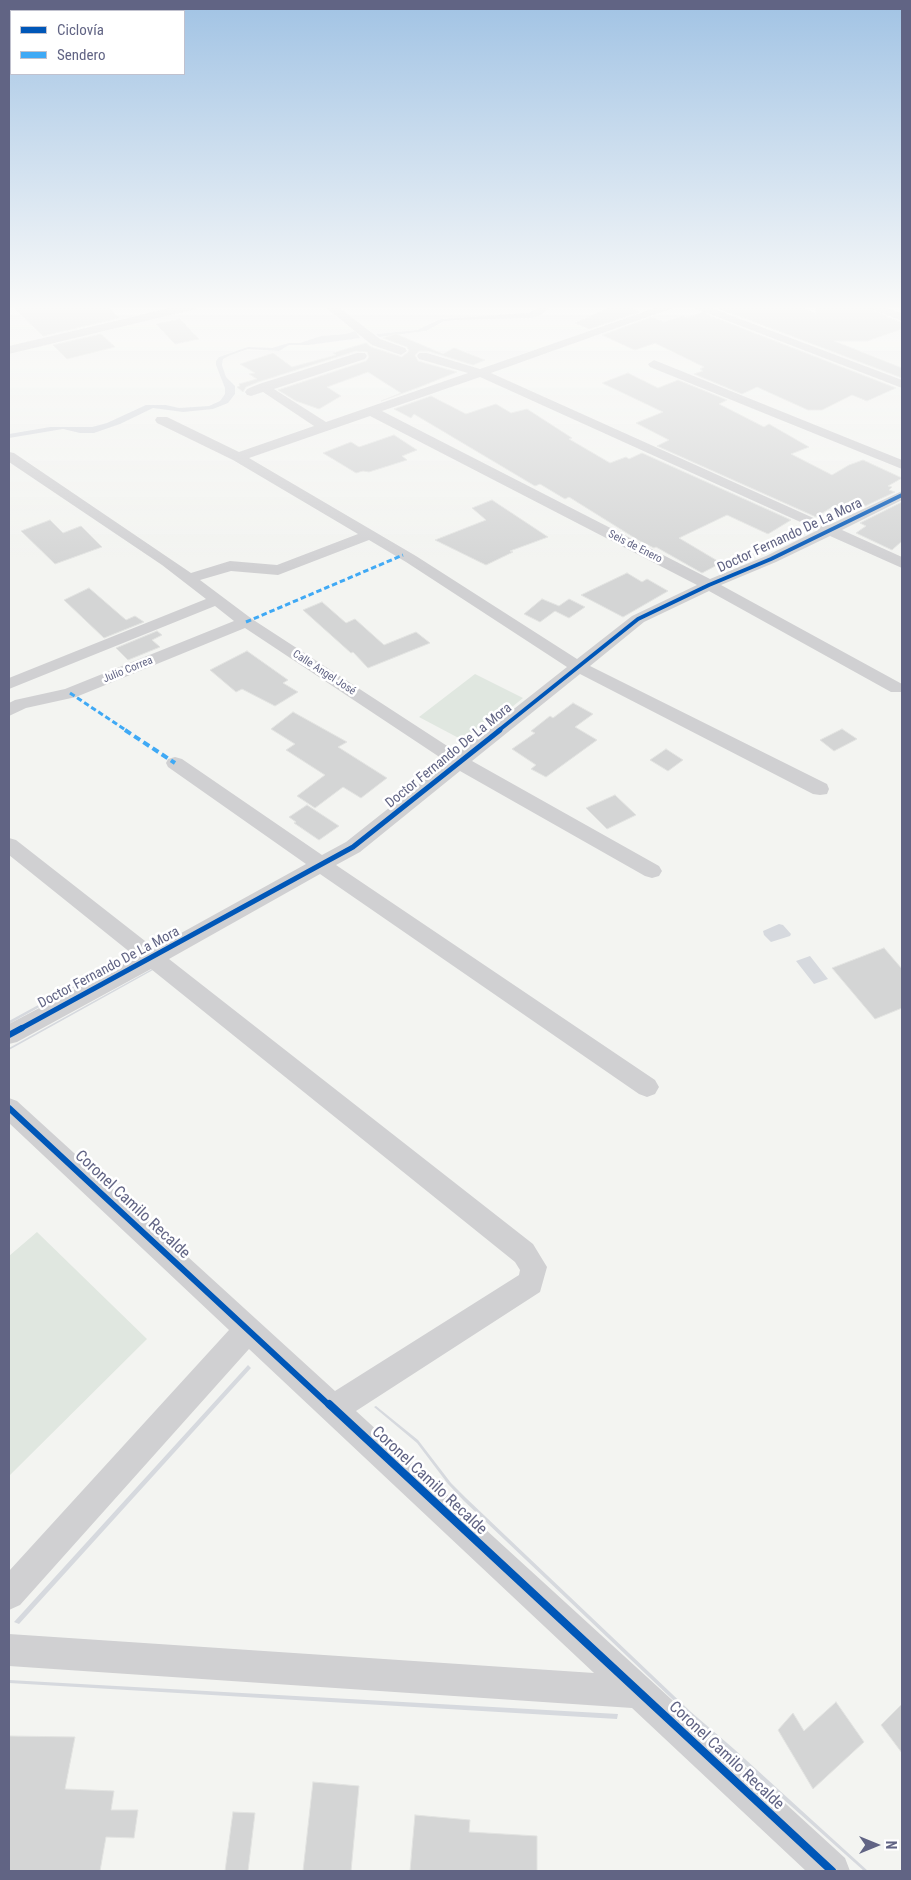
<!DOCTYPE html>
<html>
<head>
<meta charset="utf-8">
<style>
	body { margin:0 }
	#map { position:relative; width:911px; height:1880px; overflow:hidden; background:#f3f4f1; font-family:"Roboto Condensed",sans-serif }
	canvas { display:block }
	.frame { position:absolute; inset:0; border:10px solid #616484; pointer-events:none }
	.legend { position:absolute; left:10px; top:10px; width:175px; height:65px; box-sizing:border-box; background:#fff; border:1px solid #c0c1ce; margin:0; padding:6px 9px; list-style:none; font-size:15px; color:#616484 }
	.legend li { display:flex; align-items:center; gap:10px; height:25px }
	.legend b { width:25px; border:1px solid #c0c1ce }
	.north { position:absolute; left:851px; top:1820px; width:50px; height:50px; -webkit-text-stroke:4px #fff; paint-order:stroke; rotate:90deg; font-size:14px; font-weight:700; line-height:20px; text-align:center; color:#616484 }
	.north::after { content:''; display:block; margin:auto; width:18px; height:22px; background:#616484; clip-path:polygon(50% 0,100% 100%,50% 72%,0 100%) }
</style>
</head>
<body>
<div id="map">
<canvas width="911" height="1880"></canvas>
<div class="frame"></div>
<ul class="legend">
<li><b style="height:6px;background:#0057b8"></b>Ciclovía</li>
<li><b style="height:6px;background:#3fa9f5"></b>Sendero</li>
</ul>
<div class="north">N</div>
</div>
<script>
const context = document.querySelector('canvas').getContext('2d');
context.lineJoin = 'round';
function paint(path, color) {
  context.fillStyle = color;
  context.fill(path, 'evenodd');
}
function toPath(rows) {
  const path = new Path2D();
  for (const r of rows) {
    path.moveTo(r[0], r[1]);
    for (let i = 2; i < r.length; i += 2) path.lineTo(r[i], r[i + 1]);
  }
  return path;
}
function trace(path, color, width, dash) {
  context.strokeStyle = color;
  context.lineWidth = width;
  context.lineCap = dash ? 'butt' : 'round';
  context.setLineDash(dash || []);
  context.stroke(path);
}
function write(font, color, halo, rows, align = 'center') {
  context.font = font + ' "Roboto Condensed",sans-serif';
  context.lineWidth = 5;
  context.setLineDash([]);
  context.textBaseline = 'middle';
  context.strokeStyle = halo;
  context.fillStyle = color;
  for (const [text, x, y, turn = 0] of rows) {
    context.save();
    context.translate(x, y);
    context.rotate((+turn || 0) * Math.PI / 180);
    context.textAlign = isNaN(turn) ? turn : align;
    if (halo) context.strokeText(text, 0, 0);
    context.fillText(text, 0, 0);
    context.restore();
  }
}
const green = toPath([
	[475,674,523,698,468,743,419,717],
	[37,1232,147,1339,9,1476,9,1256]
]);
const water = toPath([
	[541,306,550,306,541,315,532,318,457,320,444,321,426,331,379,337,376,334,417,330,441,319,530,313],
	[355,331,360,338,308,345,289,345,279,351,248,349,231,355,223,359,222,365,226,377,235,386,235,394,228,403,213,409,183,412,153,408,120,424,94,433,80,433,63,429,9,438,9,434,50,427,92,427,107,423,146,405,166,405,179,408,209,406,220,401,225,394,225,388,216,365,216,361,219,357,248,347,272,348,289,343,300,343,321,336,346,334],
	[779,924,783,925,791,934,790,936,771,942,764,935,763,931],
	[810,956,828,979,814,984,796,961],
	[124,958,126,959,9,1024,9,1021],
	[152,969,153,970,9,1050,9,1048],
	[248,1365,251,1368,19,1624,14,1622],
	[376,1406,418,1440,451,1483,466,1498,691,1712,734,1749,868,1871,864,1871,691,1717,464,1501,448,1484,417,1443,374,1407],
	[9,1680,618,1714,617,1719,9,1683]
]);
const building = toPath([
	[12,306,107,306,119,318,43,336,12,306],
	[615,306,628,307,639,312,589,329,575,323,615,306],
	[724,306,797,306,816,314,817,306,862,306,902,323,902,329,867,341,834,341,902,368,902,378,718,308,724,306],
	[703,313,896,388,867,401,852,395,822,410,808,410,757,387,742,394,694,374,703,371,700,369,704,367,655,343,635,350,602,335,652,317,664,322,682,316,687,318,703,313],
	[180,319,199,339,175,344,156,324,180,319],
	[101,334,115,347,67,359,53,345,101,334],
	[396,334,443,354,454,348,485,360,473,365,428,351,419,351,415,355,418,361,457,372,417,388,381,401,401,393,368,372,327,387,341,396,319,409,296,401,278,390,366,361,369,357,367,352,356,351,258,382,246,387,243,392,237,387,240,386,239,384,257,379,249,374,255,373,240,364,273,353,292,367,336,355,333,353,366,343,371,347,402,357,409,351,407,347,383,338,396,334],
	[628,373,658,388,678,380,727,400,719,404,764,427,769,424,809,447,791,454,832,475,849,465,863,460,902,478,888,486,892,487,889,490,895,492,846,515,832,507,816,517,657,446,669,440,636,423,663,412,602,383,628,373],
	[431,396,466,414,496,404,511,413,527,409,572,438,569,439,610,463,626,457,629,459,642,453,791,520,768,534,727,515,679,538,721,563,702,573,656,547,654,548,638,540,569,497,565,499,540,484,535,486,414,414,411,418,394,409,431,396],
	[394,435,417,450,402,456,407,460,369,472,363,471,356,473,323,453,351,442,359,447,394,435],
	[492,500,548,537,510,551,513,552,486,565,435,540,486,520,472,508,492,500],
	[902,502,902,541,892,550,856,533,866,526,860,523,902,502],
	[50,520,63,533,81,526,102,547,55,564,21,531,50,520],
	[627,573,642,582,647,579,668,591,623,617,581,595,627,573],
	[89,588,126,620,135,616,144,622,104,638,64,600,89,588],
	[542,599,559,606,569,599,585,607,569,618,555,611,540,622,524,614,542,599],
	[322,602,346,623,355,619,384,645,416,632,430,643,368,668,353,652,351,653,303,610,322,602],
	[157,631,162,635,152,640,160,647,128,660,116,648,157,631],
	[247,651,288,680,283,683,298,692,275,706,242,689,236,692,210,670,247,651],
	[573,703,593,714,575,727,597,740,546,777,531,769,536,765,512,749,535,733,531,731,550,716,553,718,573,703],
	[293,712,347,742,338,747,387,778,361,798,343,787,315,808,297,796,325,775,286,750,295,744,271,729,293,712],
	[842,729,857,739,834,751,820,740,842,729],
	[666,749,683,760,668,771,650,760,666,749],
	[615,795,636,815,607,829,586,808,615,795],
	[307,805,339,826,319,840,294,823,296,822,289,817,307,805],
	[884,948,902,969,902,1008,875,1019,832,968,884,948],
	[836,1702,864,1742,813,1789,778,1730,793,1713,804,1731,836,1702],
	[902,1704,902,1753,881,1725,902,1704],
	[9,1736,75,1737,65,1789,114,1791,111,1810,138,1810,134,1838,106,1837,100,1871,9,1871,9,1736],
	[313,1782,359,1786,351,1871,303,1871,313,1782],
	[233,1812,255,1813,248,1871,225,1871,233,1812],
	[415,1815,470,1820,469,1832,537,1836,537,1871,410,1871,415,1815]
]);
const minor = toPath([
	[179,306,200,306,195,309,9,354,9,346,179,306],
	[324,306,337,306,380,339,405,348,407,351,401,355,372,345,324,306],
	[661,306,678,306,491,373,829,525,902,491,902,500,842,530,902,557,902,568,830,536,776,562,721,585,902,684,902,692,891,692,709,591,644,622,590,666,827,784,829,789,827,794,820,795,813,794,580,674,472,761,659,866,662,871,659,876,652,878,645,876,460,771,360,852,336,865,655,1080,659,1087,655,1094,647,1097,639,1094,320,874,169,959,533,1244,547,1267,540,1292,356,1411,845,1858,850,1871,806,1871,632,1708,9,1666,9,1634,594,1673,249,1349,20,1605,9,1610,9,1571,229,1330,9,1123,9,1098,17,1101,335,1391,519,1275,520,1270,515,1262,151,969,17,1042,9,1044,9,1024,136,957,9,855,9,838,16,840,154,948,306,864,168,767,166,763,168,759,175,757,182,759,322,855,346,842,447,762,245,628,76,697,26,708,9,716,9,703,15,700,65,689,234,621,215,606,9,689,9,678,206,599,162,565,9,462,9,452,14,453,191,573,230,561,277,565,358,534,233,460,157,423,155,420,157,417,167,417,239,452,314,426,263,392,251,396,247,395,245,392,247,389,259,384,357,353,365,353,367,356,365,359,274,389,326,422,468,373,419,359,417,356,419,353,427,353,480,369,661,306],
	[480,377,818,530,766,556,710,579,382,411,480,377],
	[370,416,697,585,632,616,577,659,416,556,249,458,370,416],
	[369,540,406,562,567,667,458,753,252,619,200,580,231,571,278,575,369,540],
	[689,306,706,306,902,380,902,388,689,306],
	[864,306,881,306,902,314,902,321,864,306],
	[654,360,902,460,902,469,650,367,648,364,654,360]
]);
const quietFar1 = toPath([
	[246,622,403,555],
	[70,693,127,731]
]);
const quiet = toPath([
	[125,730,175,763]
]);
const cyclewayFar3 = toPath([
	[498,731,638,619,709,585,771,559,902,495]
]);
const cyclewayFar2 = toPath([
	[20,1029,353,847,500,730]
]);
const cyclewayFar1 = toPath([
	[9,1035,22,1028],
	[9,1108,330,1406]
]);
const cycleway = toPath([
	[329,1404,832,1871]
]);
const farStreetnames = [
	["Seis de Enero",635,547,27],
	["Julio Correa",128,670,-22],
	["Calle Angel José",324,673,33]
];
const streetNames = [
	["Doctor Fernando De La Mora",790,536,-25],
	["Doctor Fernando De La Mora",449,756,-39],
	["Doctor Fernando De La Mora",109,968,-28]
];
const nearStreetnames = [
	["Coronel Camilo Recalde",132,1205,43],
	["Coronel Camilo Recalde",429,1481,43],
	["Coronel Camilo Recalde",726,1756,43]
];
paint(green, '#e0e7e0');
paint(water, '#d6d9de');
paint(building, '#d4d5d5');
trace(building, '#e2e3e1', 1);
paint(minor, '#d0d0d2');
trace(quietFar1, '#3fa9f5', 3, [5.5, 3]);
trace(quiet, '#3fa9f5', 4, [7, 4]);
trace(cyclewayFar3, '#0057b8', 4);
trace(cyclewayFar2, '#0057b8', 5);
trace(cyclewayFar1, '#0057b8', 6);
trace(cycleway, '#0057b8', 8);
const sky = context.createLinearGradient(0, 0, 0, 570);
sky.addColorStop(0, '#a1c3e4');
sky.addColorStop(0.54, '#fafaf9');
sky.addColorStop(1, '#fafaf900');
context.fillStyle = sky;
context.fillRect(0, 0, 911, 570);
write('11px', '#616484', '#fff', farStreetnames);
write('14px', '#616484', '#fff', streetNames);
write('16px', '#616484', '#fff', nearStreetnames);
</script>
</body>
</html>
